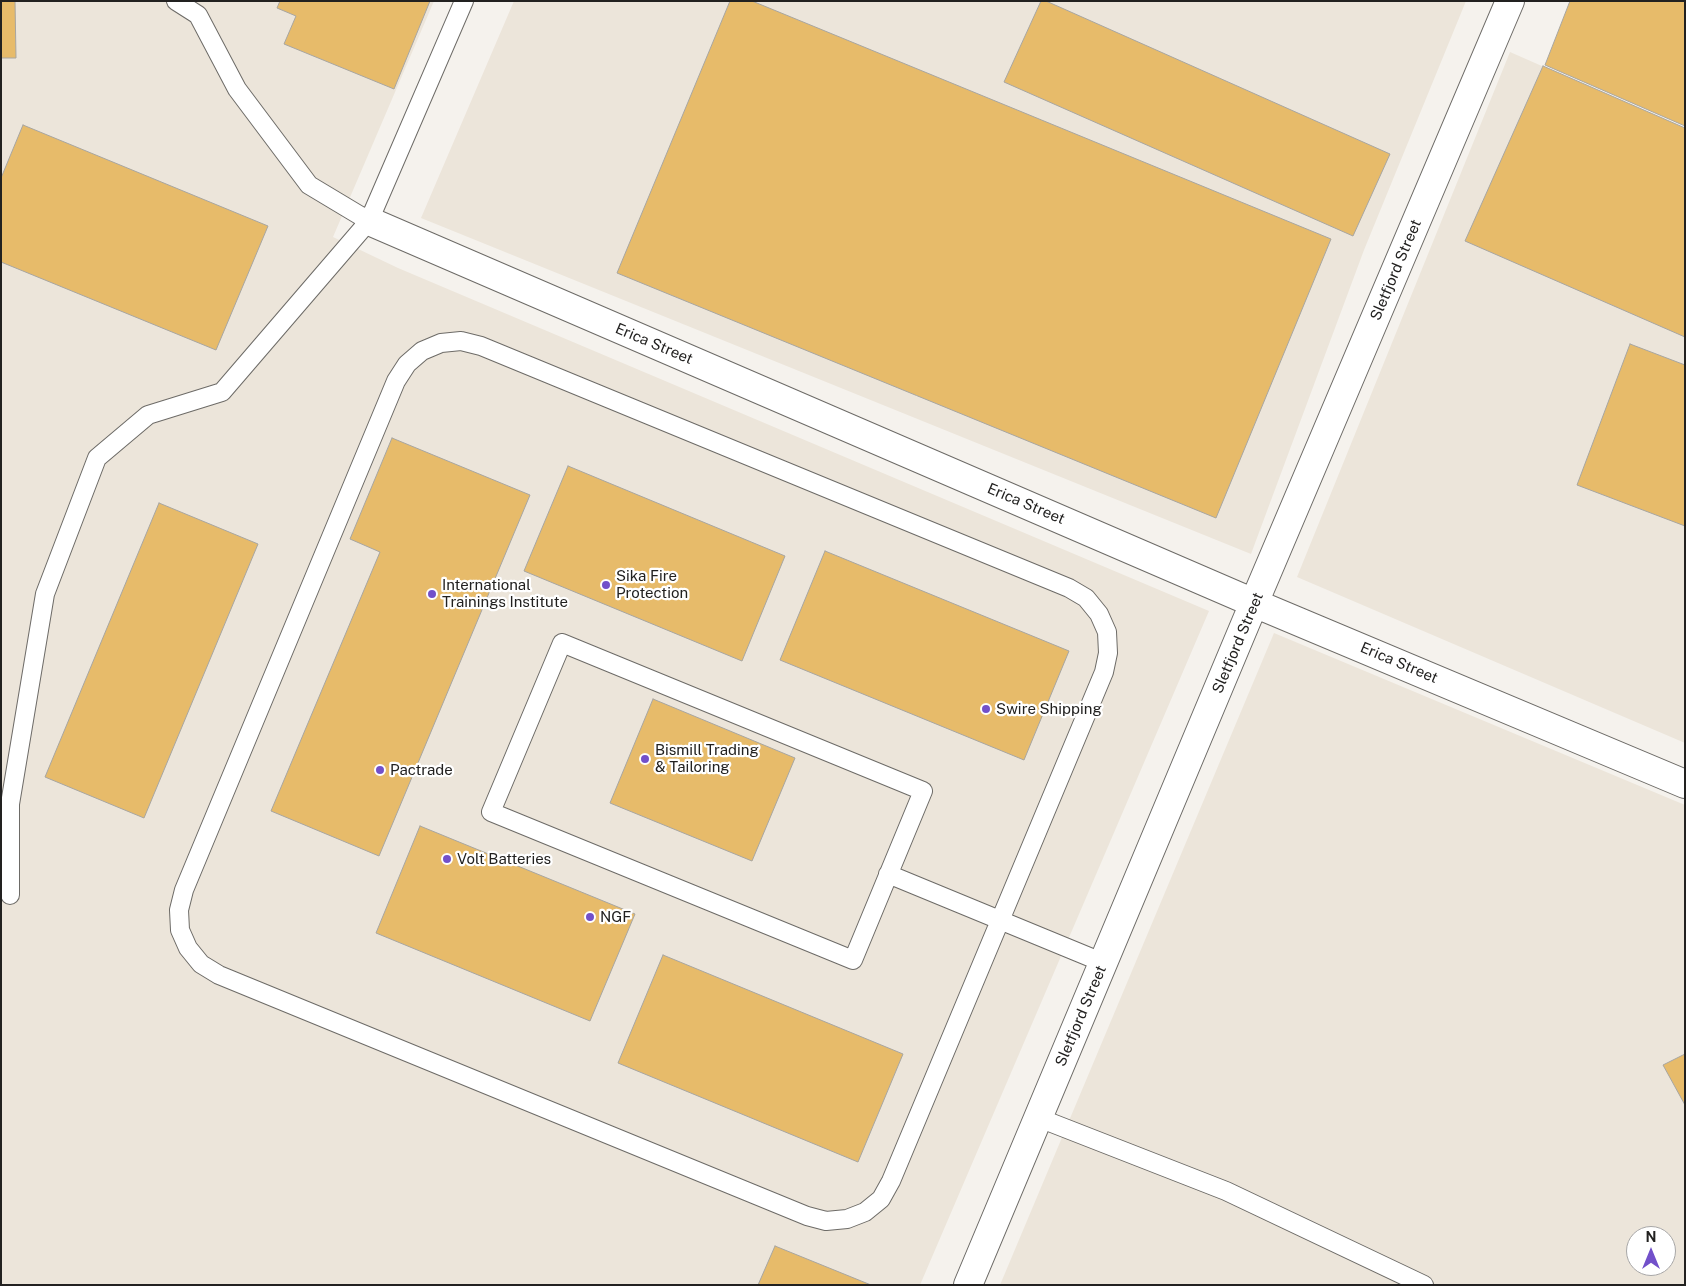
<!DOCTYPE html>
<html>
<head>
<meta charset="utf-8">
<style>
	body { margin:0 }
	#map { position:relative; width:1686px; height:1286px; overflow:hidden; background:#f5f2ed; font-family:"Public Sans",sans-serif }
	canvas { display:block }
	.frame { position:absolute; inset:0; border:2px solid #222120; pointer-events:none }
	.north { position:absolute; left:1626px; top:1226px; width:50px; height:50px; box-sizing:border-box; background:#fff; border:1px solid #a7a6a6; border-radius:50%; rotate:0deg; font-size:14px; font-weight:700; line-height:20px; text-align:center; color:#222120 }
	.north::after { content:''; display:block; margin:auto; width:18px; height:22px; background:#7250ca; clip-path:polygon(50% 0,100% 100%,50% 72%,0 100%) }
</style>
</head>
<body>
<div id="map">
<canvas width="1686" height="1286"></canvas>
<div class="frame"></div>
<div class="north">N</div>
</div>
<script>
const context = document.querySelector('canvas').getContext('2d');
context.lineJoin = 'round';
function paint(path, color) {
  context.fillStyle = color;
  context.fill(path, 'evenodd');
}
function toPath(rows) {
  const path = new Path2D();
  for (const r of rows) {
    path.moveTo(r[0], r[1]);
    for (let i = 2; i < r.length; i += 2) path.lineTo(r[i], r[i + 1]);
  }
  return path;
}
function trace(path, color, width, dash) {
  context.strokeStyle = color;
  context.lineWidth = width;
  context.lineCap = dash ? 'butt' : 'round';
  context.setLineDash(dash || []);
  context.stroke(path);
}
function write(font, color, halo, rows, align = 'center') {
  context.font = font + ' "Public Sans",sans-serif';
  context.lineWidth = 4.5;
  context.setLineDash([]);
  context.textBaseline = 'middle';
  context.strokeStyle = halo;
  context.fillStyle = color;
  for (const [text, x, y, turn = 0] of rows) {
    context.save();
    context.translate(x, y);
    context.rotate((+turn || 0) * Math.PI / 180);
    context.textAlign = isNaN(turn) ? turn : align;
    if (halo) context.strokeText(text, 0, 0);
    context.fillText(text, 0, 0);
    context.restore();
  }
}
const built = toPath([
	[1,1,434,1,333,237,398,268,1209,611,920,1285,1,1285],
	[514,1,1466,1,1364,250,1251,554,421,218],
	[1510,52,1685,129,1685,743,1297,577],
	[1274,633,1685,805,1685,1285,1000,1285],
	[1636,1236,1666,1236,1666,1266,1636,1266]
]);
const building = toPath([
	[1,1,15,1,16,58,1,58,1,1],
	[280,1,430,1,394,89,284,44,296,16,277,8,280,1],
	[730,1,752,1,1331,239,1216,518,617,273,730,1],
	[1041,1,1046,1,1390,154,1353,236,1004,82,1041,1],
	[1570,1,1685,1,1685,126,1545,65,1570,1],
	[1543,66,1685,128,1685,337,1465,241,1543,66],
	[23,125,268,226,216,350,1,262,1,178,23,125],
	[1630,344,1685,365,1685,526,1577,485,1630,344],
	[392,438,530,495,379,856,271,811,380,552,350,539,392,438],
	[568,466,785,556,742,661,524,571,568,466],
	[159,503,258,544,144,818,45,777,159,503],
	[825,551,1069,651,1024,760,780,660,825,551],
	[653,699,795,758,752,861,610,803,653,699],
	[420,826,635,914,590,1021,376,933,420,826],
	[663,955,903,1054,858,1162,618,1063,663,955],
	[1685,1054,1685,1105,1663,1065,1685,1054],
	[775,1246,871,1285,758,1285,775,1246]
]);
const service = toPath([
	[176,1,198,15,237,89,309,185,369,221],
	[461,341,481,346,1069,588,1086,598,1099,614,1107,632,1108,653,1104,672,891,1181,881,1199,865,1212,847,1219,826,1221,807,1216,219,975,201,964,188,948,180,930,179,910,184,890,396,381,407,364,422,351,441,343,461,341],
	[562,643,923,791,853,960,491,812,562,643],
	[888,874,1104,963],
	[10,895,10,804,45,594,97,458,148,415,222,392,369,221,464,1],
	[1039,1118,1226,1191,1424,1285]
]);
const minor = toPath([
	[369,221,1254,603,1685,784],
	[968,1285,1254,603,1510,1]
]);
const markers = [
	[606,585,5,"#7250ca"],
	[432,594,5,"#7250ca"],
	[986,709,5,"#7250ca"],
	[645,759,5,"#7250ca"],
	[380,770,5,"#7250ca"],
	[447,859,5,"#7250ca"],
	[590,917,5,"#7250ca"]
];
const streetNames = [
	["Sletfjord Street",1396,270,-67],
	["Erica Street",654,344,23],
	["Erica Street",1026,504,23],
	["Sletfjord Street",1238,643,-67],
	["Erica Street",1399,663,23],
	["Sletfjord Street",1081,1016,-67]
];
const poiNames = [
	["Sika Fire",616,576],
	["Protection",616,593],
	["International",442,585],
	["Trainings Institute",442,602],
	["Swire Shipping",996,709],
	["Bismill Trading",655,750],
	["& Tailoring",655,767],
	["Pactrade",390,770],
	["Volt Batteries",457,859],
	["NGF",600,917]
];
paint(built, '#ece5da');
paint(building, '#e7bb6a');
trace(building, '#a8a6a1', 1);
trace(service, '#6d6b67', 20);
trace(minor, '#6d6b67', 30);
trace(service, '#fff', 18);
trace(minor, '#fff', 28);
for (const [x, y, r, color] of markers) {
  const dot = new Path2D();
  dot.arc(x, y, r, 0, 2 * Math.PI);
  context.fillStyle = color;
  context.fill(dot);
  trace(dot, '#fff', 2);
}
write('15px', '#222120', '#fff', streetNames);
write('15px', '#222120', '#fff', poiNames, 'left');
</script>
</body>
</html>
